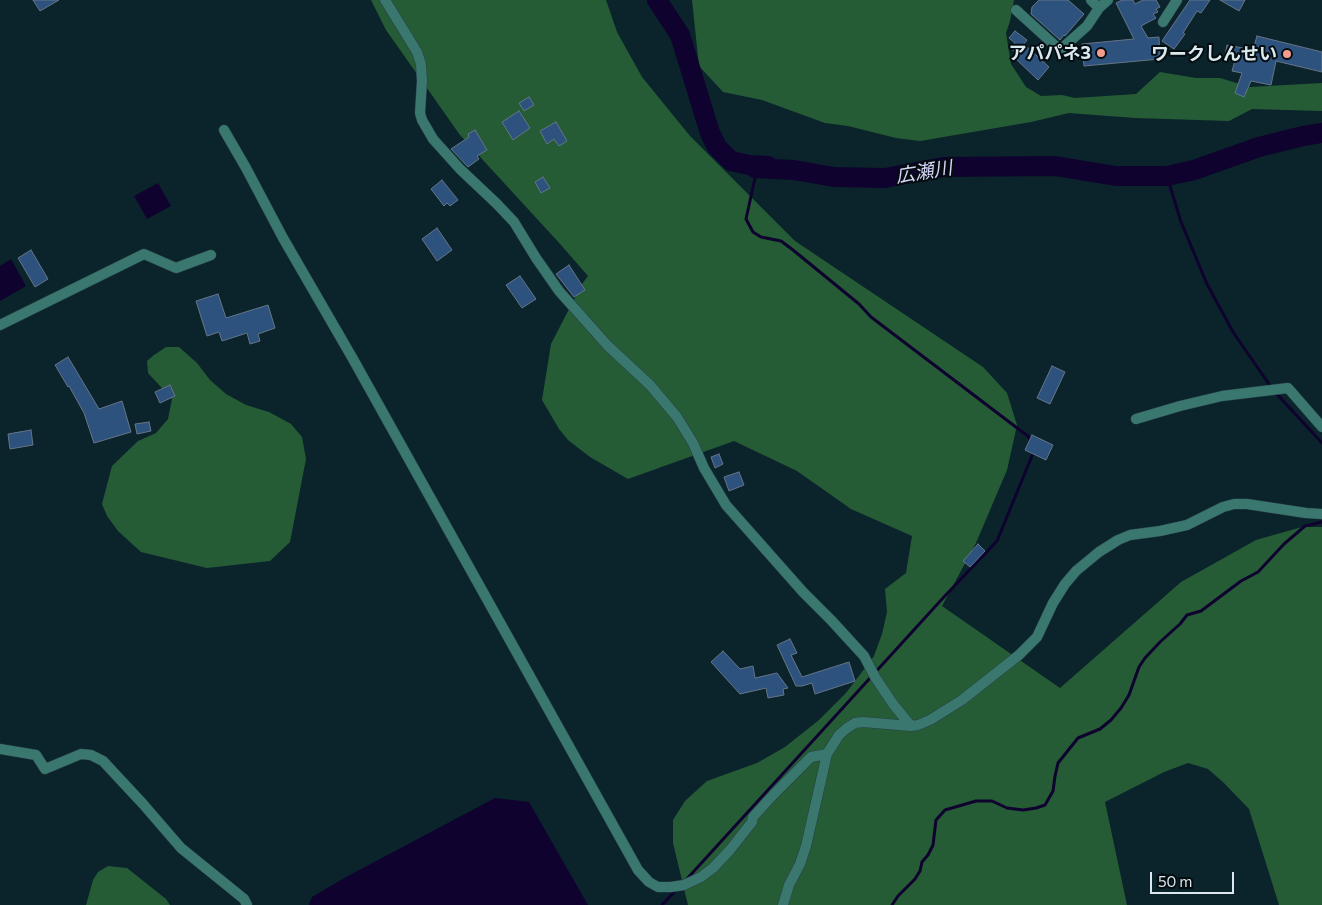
<!DOCTYPE html>
<html>
<head>
<meta charset="utf-8">
<style>
	body { margin:0 }
	#map { position:relative; width:1322px; height:905px; overflow:hidden; background:#0b242b; font-family:Commissioner,sans-serif }
	canvas { display:block }
	.scale { position:absolute; left:1150px; top:872px; width:84px; height:22px; box-sizing:border-box; border:2px solid #dbe9ee; border-top:0; padding-left:6px; font-size:15px; line-height:18px; white-space:nowrap; color:#dbe9ee; -webkit-text-stroke:4px #030c0f; paint-order:stroke }
</style>
</head>
<body>
<div id="map">
<canvas width="1322" height="905"></canvas>
<div class="scale">50 m</div>
</div>
<script>
const context = document.querySelector('canvas').getContext('2d');
context.lineJoin = 'round';
function paint(path, color) {
  context.fillStyle = color;
  context.fill(path, 'evenodd');
}
function toPath(rows) {
  const path = new Path2D();
  for (const r of rows) {
    path.moveTo(r[0], r[1]);
    for (let i = 2; i < r.length; i += 2) path.lineTo(r[i], r[i + 1]);
  }
  return path;
}
function trace(path, color, width, dash) {
  context.strokeStyle = color;
  context.lineWidth = width;
  context.lineCap = dash ? 'butt' : 'round';
  context.setLineDash(dash || []);
  context.stroke(path);
}
function write(font, color, halo, rows, align = 'center') {
  context.font = font + ' Commissioner,"Noto Sans JP",sans-serif';
  context.lineWidth = 4;
  context.setLineDash([]);
  context.textBaseline = 'middle';
  context.strokeStyle = halo;
  context.fillStyle = color;
  for (const [text, x, y, turn = 0] of rows) {
    context.save();
    context.translate(x, y);
    context.rotate((+turn || 0) * Math.PI / 180);
    context.textAlign = isNaN(turn) ? turn : align;
    if (halo) context.strokeText(text, 0, 0);
    context.fillText(text, 0, 0);
    context.restore();
  }
}
const forest = toPath([
	[371,0,606,0,617,32,642,77,690,136,795,241,983,367,1007,393,1017,425,1007,470,976,543,942,606,1060,688,1181,582,1256,540,1302,527,1322,527,1322,905,1279,905,1249,809,1224,783,1208,769,1188,763,1164,772,1105,802,1127,905,688,905,673,843,673,820,685,801,707,781,757,763,785,747,819,720,846,693,874,656,882,634,887,612,885,589,906,573,912,536,851,509,797,471,734,441,628,479,590,457,568,440,559,429,542,400,551,344,582,284,588,276,561,245,460,135,386,30],
	[692,0,1014,0,1010,21,1006,33,1011,64,1026,87,1041,96,1062,95,1075,98,1136,94,1160,72,1196,78,1220,78,1250,87,1322,83,1322,111,1252,109,1229,121,1135,118,1069,113,1031,122,932,139,920,141,896,138,848,126,825,123,762,100,723,92,699,66],
	[166,347,179,347,197,363,210,380,226,394,246,405,269,412,291,424,302,437,306,459,290,542,270,561,207,568,141,552,118,531,107,516,102,504,112,466,138,441,156,433,168,419,172,399,148,373,147,361,154,355],
	[108,866,127,868,166,899,170,905,86,905,93,880,98,872]
]);
const water = toPath([
	[158,183,171,206,147,219,134,196],
	[11,259,26,286,0,301,0,266],
	[495,798,529,802,588,905,309,905,312,897,348,876]
]);
const stream = toPath([
	[755,168,755,178,746,219,753,232,761,237,781,241,793,250,859,304,871,317,1029,437,1030,441,1031,442],
	[1167,176,1181,222,1207,284,1233,332,1271,387],
	[1275,392,1322,443],
	[685,881,943,598,997,541,1034,451],
	[662,905,677,889],
	[892,905,898,896,915,879,920,871,922,862,928,855,933,845,936,820,945,810,976,801,992,801,1007,808,1023,810,1036,808,1045,805,1053,791,1055,776,1058,763,1078,738,1100,729,1111,720,1121,708,1129,695,1139,667,1145,658,1160,642,1180,624,1187,615,1201,611,1241,581,1258,572,1284,544,1305,526,1322,522]
]);
const river = toPath([
	[657,0,680,35,710,133,717,147,731,161,749,165,768,166],
	[755,168,794,170,834,177,885,178,943,167,1055,166,1116,176,1167,176,1194,170,1259,147,1303,136,1322,133]
]);
const building = toPath([
	[33,0,59,0,40,11,33,0],
	[1039,0,1068,0,1084,14,1065,36,1064,35,1060,40,1031,14,1032,7,1039,0],
	[1122,0,1133,0,1135,4,1143,0,1156,0,1160,7,1156,9,1158,12,1153,14,1156,18,1141,26,1148,38,1159,37,1160,59,1084,66,1082,44,1134,39,1116,3,1122,0],
	[1190,0,1210,0,1201,13,1197,11,1183,33,1185,34,1174,49,1162,41,1190,0],
	[1220,0,1245,0,1239,11,1220,0],
	[1015,31,1027,40,1024,44,1049,67,1038,80,1015,58,1018,54,1010,48,1015,43,1009,38,1015,31],
	[1257,36,1322,52,1322,72,1276,61,1271,85,1251,81,1244,97,1235,93,1242,73,1232,71,1236,57,1225,55,1227,45,1253,50,1257,36],
	[529,97,534,105,524,111,519,103,529,97],
	[519,111,530,128,513,140,502,122,519,111],
	[556,122,567,141,559,146,554,139,547,144,540,131,556,122],
	[475,130,487,150,477,156,479,159,468,167,451,149,469,137,468,134,475,130],
	[543,177,550,188,541,193,535,182,543,177],
	[442,180,458,200,450,206,447,203,444,206,431,189,442,180],
	[437,228,452,250,437,261,422,239,437,228],
	[31,250,48,279,35,287,18,258,31,250],
	[569,265,585,290,574,297,556,274,569,265],
	[520,276,536,299,522,308,506,285,520,276],
	[218,294,226,318,268,305,275,328,258,334,260,341,250,344,247,333,222,341,219,332,207,336,196,301,218,294],
	[68,357,99,409,122,401,131,432,94,443,84,413,69,386,68,387,55,365,68,357],
	[1052,366,1065,372,1050,404,1037,398,1052,366],
	[170,385,175,396,160,403,155,392,170,385],
	[149,422,151,431,137,434,135,424,149,422],
	[31,430,33,445,10,449,8,434,31,430],
	[1032,435,1053,445,1046,460,1025,450,1032,435],
	[719,454,723,464,715,468,711,457,719,454],
	[739,472,744,485,729,491,724,477,739,472],
	[978,544,985,551,970,567,963,561,978,544],
	[790,639,797,653,791,655,802,677,849,662,855,681,815,694,812,683,802,686,796,686,777,645,790,639],
	[723,651,740,669,753,666,755,678,777,673,788,688,783,689,784,695,768,698,766,688,740,694,711,662,723,651]
]);
const street = toPath([
	[385,0,417,52,421,64,422,81,420,113,422,120,433,139,460,169,497,204,514,222,536,258,559,291,608,346,650,385,677,417,693,443,704,468,726,505,803,592,831,620,864,656,875,677,893,704,911,726],
	[1091,0,1099,8],
	[1016,10,1060,50,1087,26,1099,8,1108,0],
	[1163,22,1177,0],
	[224,130,246,168,283,238,353,359,638,870,649,882,658,887,671,887,684,885,701,877,713,868,730,850,752,822,753,817,774,794,811,757,827,754],
	[0,325,144,254,176,268,211,255],
	[1136,419,1180,406,1222,396,1288,388,1322,427],
	[0,749,36,755,45,769,81,754,91,755,103,761,143,804,181,848,244,899,247,905],
	[783,905,789,885,800,864,806,846,827,754,839,735,847,728,855,723,863,722,911,726,918,725,930,720,962,700,1019,655,1037,637,1053,603,1065,584,1076,571,1099,552,1118,540,1130,535,1160,531,1187,525,1223,507,1234,504,1247,504,1306,513,1322,514]
]);
const markers = [
	[1101,53,5,"#f49d8d"],
	[1287,54,5,"#f49d8d"]
];
const poiNames = [
	["アパパネ3",1091,53],
	["ワークしんせい",1277,54]
];
const waterNames = [
	["広瀬川",924,172,-9]
];
paint(forest, '#255c36');
paint(water, '#0f022f');
trace(stream, '#0f022f', 3);
trace(river, '#0f022f', 20);
paint(building, '#2d527e');
trace(building, '#667587', 1);
trace(street, '#284046', 11);
trace(street, '#39776f', 10);
for (const [x, y, r, color] of markers) {
  const dot = new Path2D();
  dot.arc(x, y, r, 0, 2 * Math.PI);
  context.fillStyle = color;
  context.fill(dot);
  trace(dot, '#030c0f', 2);
}
write('bold 18px', '#dbe9ee', '#030c0f', poiNames, 'right');
write('italic 19px', '#d7d5f7', '#030c0f', waterNames);
</script>
</body>
</html>
